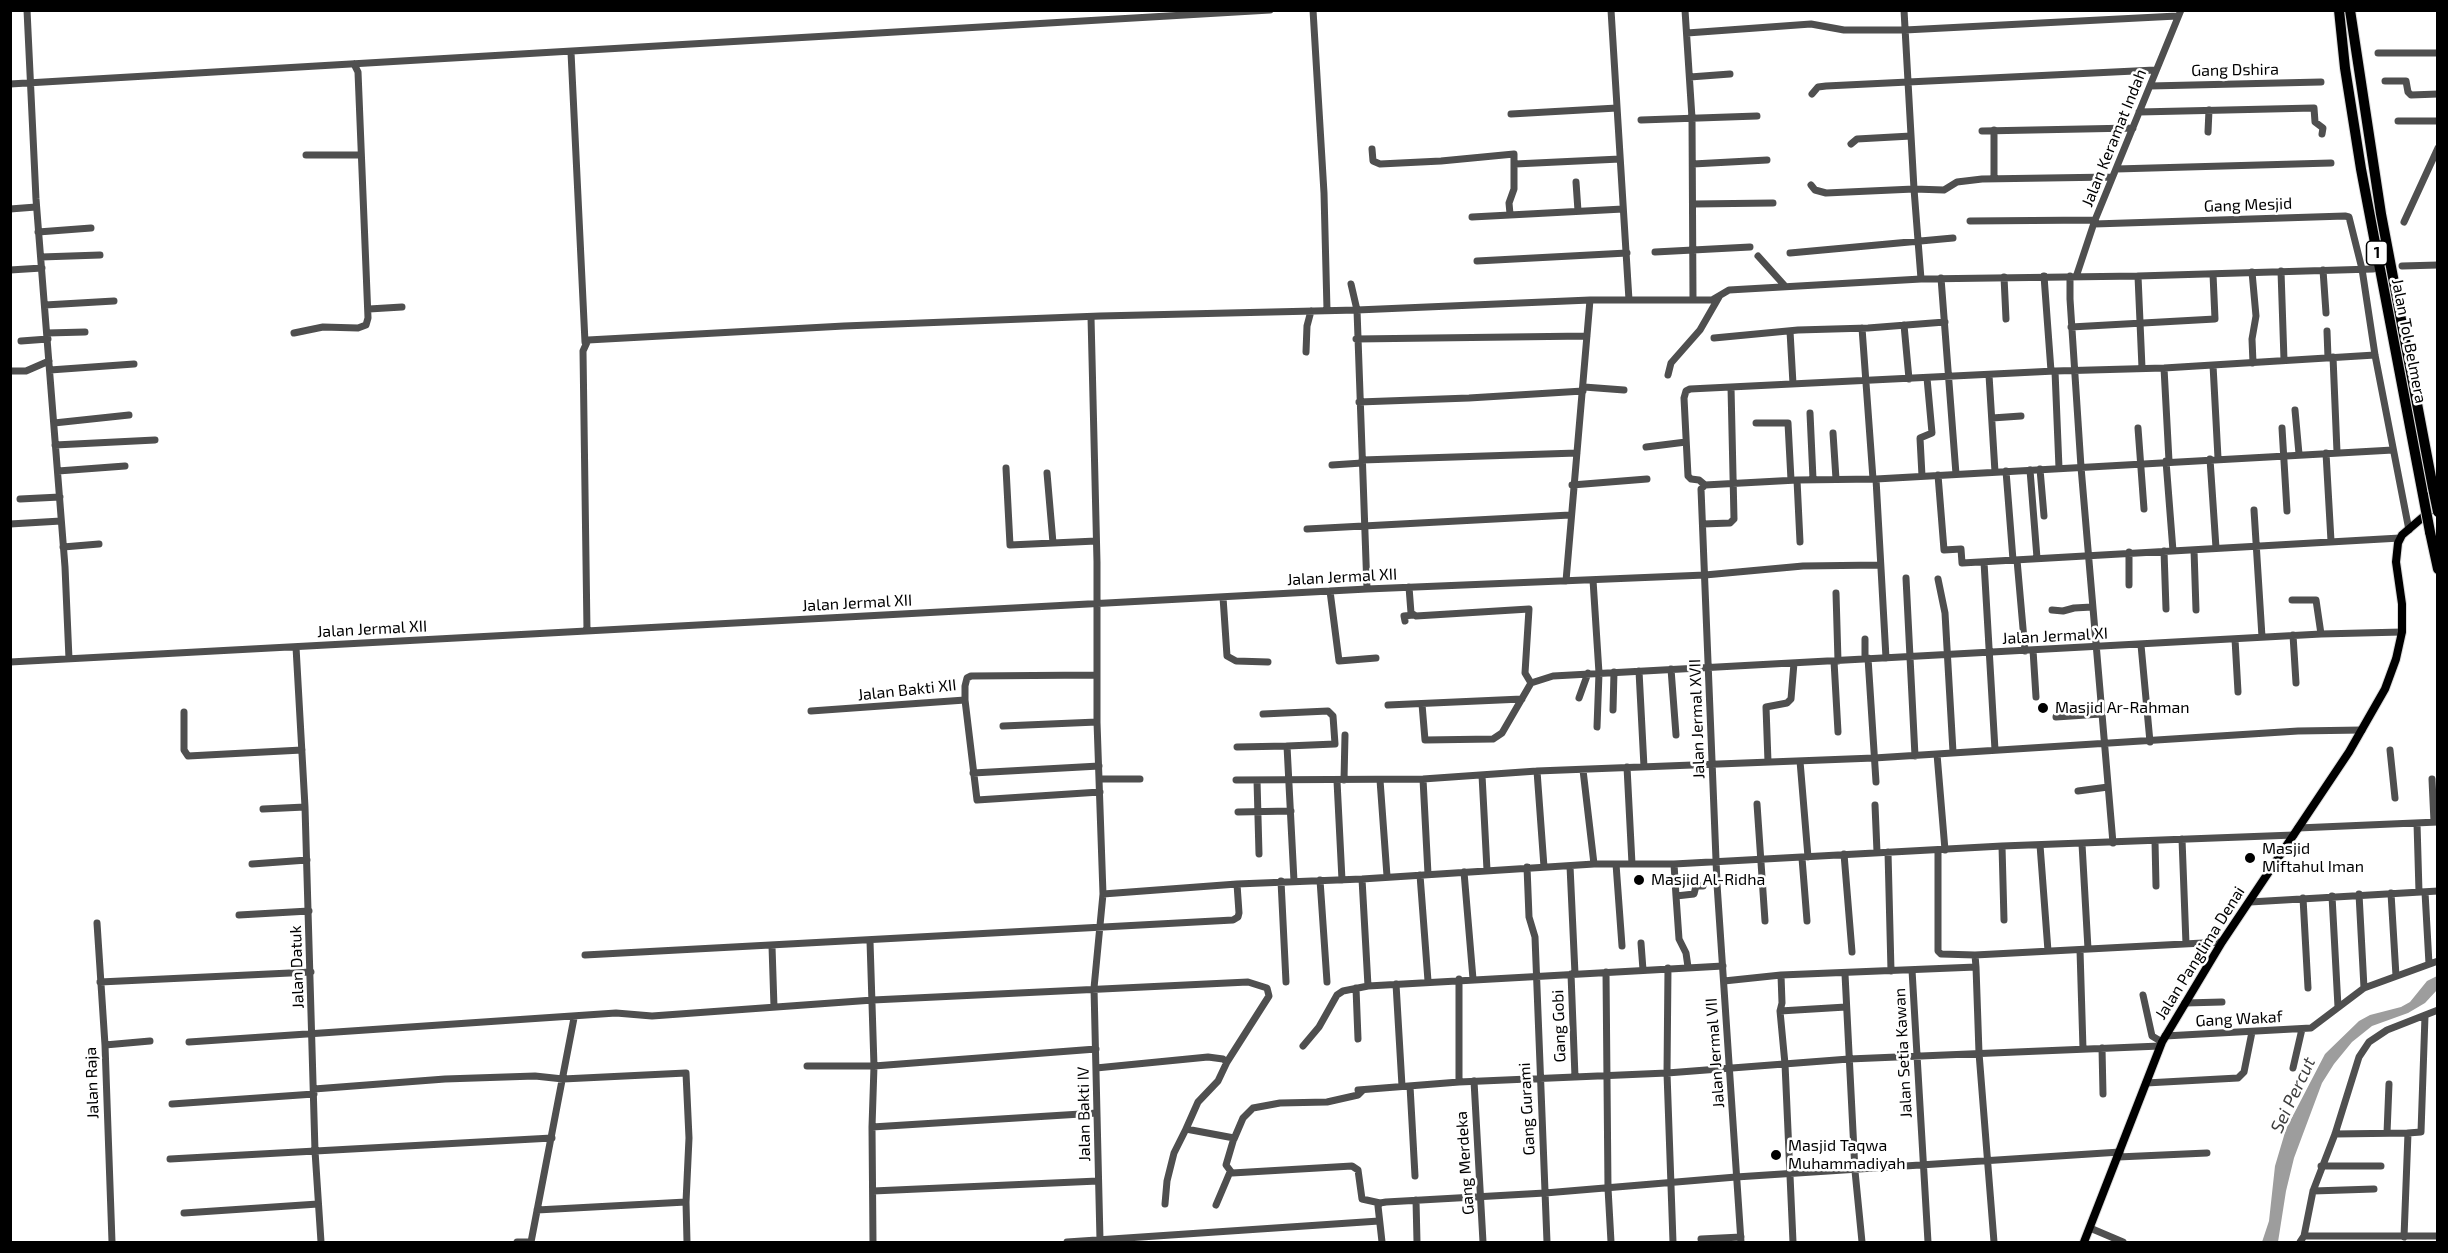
<!DOCTYPE html>
<html>
<head>
<meta charset="utf-8">
<style>
	body { margin:0 }
	#map { position:relative; width:2448px; height:1253px; overflow:hidden; background:#fff; font-family:"Exo 2",sans-serif }
	canvas { display:block }
	.frame { position:absolute; inset:0; border:12px solid #000; pointer-events:none }
</style>
</head>
<body>
<div id="map">
<canvas width="2448" height="1253"></canvas>
<div class="frame"></div>
</div>
<script>
const context = document.querySelector('canvas').getContext('2d');
context.lineJoin = 'round';
function paint(path, color) {
  context.fillStyle = color;
  context.fill(path, 'evenodd');
}
function toPath(rows) {
  const path = new Path2D();
  for (const r of rows) {
    path.moveTo(r[0], r[1]);
    for (let i = 2; i < r.length; i += 2) path.lineTo(r[i], r[i + 1]);
  }
  return path;
}
function trace(path, color, width, dash) {
  context.strokeStyle = color;
  context.lineWidth = width;
  context.lineCap = dash ? 'butt' : 'round';
  context.setLineDash(dash || []);
  context.stroke(path);
}
function write(font, color, halo, rows, align = 'center') {
  context.font = font + ' "Exo 2",sans-serif';
  context.lineWidth = 5;
  context.setLineDash([]);
  context.textBaseline = 'middle';
  context.strokeStyle = halo;
  context.fillStyle = color;
  for (const [text, x, y, turn = 0] of rows) {
    context.save();
    context.translate(x, y);
    context.rotate((+turn || 0) * Math.PI / 180);
    context.textAlign = isNaN(turn) ? turn : align;
    if (halo) context.strokeText(text, 0, 0);
    context.fillText(text, 0, 0);
    context.restore();
  }
}
const water = toPath([
	[2437,976,2437,990,2425,1003,2408,1013,2372,1026,2352,1042,2334,1064,2322,1083,2294,1158,2286,1191,2278,1242,2262,1242,2269,1221,2275,1166,2286,1129,2325,1054,2359,1021,2370,1015,2401,1007,2410,1002,2427,981]
]);
const minor = toPath([
	[27,10,36,199,65,567,69,659],
	[1313,10,1324,193,1327,310],
	[1611,10,1629,300],
	[1685,10,1692,118,1693,299],
	[1687,33,1811,24,1844,30,1905,30,2177,16],
	[571,52,585,342],
	[2378,53,2438,53],
	[1690,77,1730,74],
	[2385,81,2406,81,2408,92,2411,95,2438,94],
	[10,84,1270,10],
	[2150,86,2321,82],
	[1812,94,1818,87,1826,86,2155,70],
	[2139,112,2314,108,2315,122,2323,128,2322,134],
	[1511,114,1617,108],
	[1641,120,1757,116],
	[2398,121,2438,121],
	[1994,130,1994,179],
	[1982,131,2133,128],
	[2208,132,2209,110],
	[1851,144,1857,139,1911,136],
	[1372,149,1373,161,1380,164,1441,161,1514,154,1514,189,1509,203,1510,214],
	[306,155,361,155],
	[1515,164,1620,159],
	[1693,164,1767,160],
	[2116,169,2331,163],
	[1576,182,1578,211],
	[1811,185,1815,190,1826,193,1914,189,1904,10],
	[1694,204,1773,203],
	[10,209,36,207],
	[1472,217,1623,209],
	[1970,221,2095,220],
	[2404,222,2438,148],
	[2094,224,2345,216,2349,217,2362,269,2375,355,2409,530],
	[38,232,91,228],
	[1655,252,1750,247],
	[1790,253,1953,238],
	[1758,256,1785,286],
	[41,257,100,255],
	[1477,261,1627,253],
	[2402,266,2438,265],
	[10,270,42,268],
	[2323,270,2326,313],
	[2281,271,2284,360],
	[2252,272,2256,316,2252,339,2253,363],
	[2044,276,2051,371],
	[2070,276,2070,299,2081,467,2113,843],
	[2138,276,2142,368],
	[2004,277,2006,319],
	[2076,277,2095,220,2181,10],
	[1941,278,1956,474],
	[1921,279,1914,189,1944,190,1957,182,1982,179,2112,177],
	[45,305,114,301],
	[369,309,402,307],
	[1091,317,1097,562,1097,722,1103,894,1094,988,1100,1240],
	[1904,325,1909,379],
	[2071,327,2215,319,2213,274],
	[1862,328,1873,479],
	[1790,331,1793,384],
	[2327,331,2328,358],
	[47,333,85,332],
	[294,333,323,327,358,328,366,325,368,318,358,72,354,64],
	[1714,338,1798,330,1868,328,1945,322],
	[1356,339,1587,336],
	[21,341,48,339],
	[1306,352,1307,326,1311,311],
	[2333,357,2337,452],
	[2213,365,2218,458],
	[2164,368,2169,461],
	[50,370,134,364],
	[10,371,26,371,49,361],
	[2055,371,2059,468],
	[1668,375,1671,363,1700,330,1719,297],
	[1989,375,1995,472],
	[1584,387,1624,390],
	[1359,402,1469,398,1583,391],
	[2295,410,2299,454],
	[1810,413,1813,479],
	[1992,418,2021,416],
	[54,423,129,415],
	[1756,423,1788,423,1791,480],
	[2138,428,2144,509],
	[2282,428,2287,511],
	[1833,433,1836,479],
	[55,445,155,440],
	[1646,447,1686,442],
	[2326,453,2331,541],
	[2210,459,2216,548],
	[1362,460,1577,453],
	[2166,461,2173,551],
	[1332,465,1362,463],
	[1006,468,1010,545,1096,541],
	[2040,469,2044,516],
	[2030,470,2037,558],
	[58,471,125,466],
	[2006,471,2013,560],
	[1047,473,1053,543],
	[1938,475,1944,550,1961,549,1962,563,2400,538],
	[1922,476,1920,438,1932,433,1927,378],
	[1876,479,1886,658],
	[1797,480,1800,542],
	[1572,485,1647,479],
	[1705,485,1699,480,1691,479,1688,476,1684,398,1686,391,1690,389,2055,371,2164,368,2375,355],
	[20,499,60,497],
	[2254,510,2262,637],
	[10,524,61,521],
	[1703,524,1730,523,1734,519,1731,387],
	[1307,529,1570,515],
	[63,547,99,544],
	[2194,550,2196,610],
	[2164,551,2166,609],
	[2129,552,2129,585],
	[2017,560,2025,651],
	[1984,562,1995,750],
	[1906,578,1915,756],
	[1938,579,1945,613,1953,752],
	[1593,580,1599,673,1597,727],
	[1566,581,1590,300,1712,300,1729,290,1921,279,2138,276,2373,269],
	[1409,587,1411,613,1416,616,1529,609,1525,673,1531,683],
	[1367,589,1357,310,1590,300],
	[1330,591,1339,661,1376,658],
	[1836,593,1838,661],
	[1223,597,1227,656,1236,661,1268,662],
	[2292,600,2316,600,2321,634],
	[2052,610,2063,611,2074,608,2092,607],
	[1405,621,1404,616,1413,615],
	[587,631,583,351,588,340,844,326,1100,316,1357,310,1351,284],
	[2293,635,2296,683],
	[1865,639,1865,659],
	[2235,639,2238,692],
	[2141,645,2150,742],
	[296,647,305,807,315,1151,321,1242],
	[2033,650,2036,697],
	[1868,658,1876,782],
	[1834,661,1838,732],
	[10,662,1367,589,1705,575,1803,566,1880,565],
	[1671,669,1676,735],
	[1639,671,1644,767],
	[1579,698,1588,673],
	[965,700,977,800,1100,792],
	[1422,704,1425,740,1493,739,1502,733,1531,683,1553,676,2321,634,2402,632],
	[1388,705,1522,699],
	[1613,710,1614,672],
	[811,711,965,700,965,686,967,678,971,676,1096,675],
	[184,712,184,750,188,756,302,750],
	[1263,714,1328,711,1333,716,1335,744,1287,746,1294,881],
	[2056,717,2101,714],
	[1003,726,1097,722],
	[1237,747,1287,746],
	[2390,750,2395,798],
	[1937,754,1945,850],
	[1800,761,1808,857],
	[1768,762,1766,707,1787,703,1791,699,1794,663],
	[1627,767,1632,864],
	[1583,770,1594,864],
	[1537,771,1544,867],
	[973,773,1099,766],
	[1482,775,1487,870],
	[1100,779,1140,779],
	[1423,779,1428,874],
	[2432,779,2434,822],
	[1236,780,1423,779,1537,771,1874,758,2298,731,2362,730],
	[1257,780,1259,854],
	[1344,780,1345,735],
	[1380,780,1387,876],
	[1337,781,1342,880],
	[2078,791,2108,787],
	[1757,804,1765,921],
	[1875,805,1877,852],
	[263,809,305,807],
	[1238,812,1291,811],
	[2417,823,2419,892],
	[2298,828,2438,822],
	[2182,839,2186,944],
	[2155,841,2156,886],
	[2082,844,2088,949],
	[2040,845,2048,951],
	[2002,846,2004,920],
	[1938,850,1938,951,1941,954,1975,955],
	[1888,852,1891,971],
	[1844,854,1852,952],
	[1802,858,1807,921],
	[252,864,307,860],
	[1616,864,1622,946],
	[1674,864,1676,896],
	[1570,866,1575,974],
	[1527,867,1529,917,1535,937,1547,1242],
	[1464,872,1473,979],
	[1420,875,1428,981],
	[1362,879,1368,986],
	[1320,880,1327,982],
	[1281,881,1286,982],
	[2425,892,2429,964],
	[2391,893,2396,976],
	[1103,894,1237,884,1362,879,1594,864,1674,864,2002,846,2294,835],
	[2359,894,2364,988],
	[2332,896,2338,1007],
	[2303,898,2308,988],
	[2250,902,2438,891],
	[239,915,309,911],
	[97,923,105,1045,112,1242],
	[870,941,874,1066,872,1127,873,1242],
	[1641,943,1643,970],
	[772,946,774,1007],
	[2080,950,2083,1049],
	[585,955,1233,920,1238,917,1239,913,1237,884],
	[1688,967,1686,953,1679,939,1676,896,1694,894,1696,886,1703,886],
	[1976,967,1979,1053,1994,1242],
	[1668,968,1667,1073,1673,1242],
	[1912,970,1928,1242],
	[1606,972,1608,1188,1611,1242],
	[1571,974,1575,1077],
	[1845,974,1855,1171,1862,1242],
	[1781,975,1782,1003,1780,1011,1785,1064,1793,1242],
	[1724,981,1781,975,1976,967,1975,955,2222,942],
	[100,982,311,972],
	[1396,984,1402,1086],
	[1356,988,1358,1039],
	[2143,995,2152,1036,2162,1042],
	[2185,1003,2222,1002],
	[1780,1011,1846,1007],
	[2165,1036,2311,1028,2364,988,2438,961],
	[189,1042,616,1013,652,1016,873,1000,1248,982,1267,988,1269,996,1227,1062,1218,1081,1198,1102,1186,1129,1234,1138,1226,1165,1232,1173,1352,1166,1358,1170,1362,1199,1380,1203],
	[105,1045,150,1041],
	[1303,1046,1319,1027,1337,995,1343,991,1368,986,1723,966],
	[2102,1048,2103,1094],
	[807,1066,874,1066,1096,1049],
	[1096,1068,1208,1057,1223,1059,1227,1062],
	[2293,1068,2302,1029],
	[1474,1081,1483,1242],
	[1459,1082,1459,979],
	[2146,1083,2238,1078,2244,1072,2252,1032],
	[1410,1086,1415,1176],
	[314,1089,445,1079,535,1076,563,1079,686,1073,689,1138,686,1202],
	[1358,1090,1459,1082,1667,1073,1849,1059,2160,1046],
	[172,1104,314,1094],
	[872,1127,1097,1113],
	[2387,1133,2389,1084],
	[2408,1133,2421,1132,2425,1016],
	[2335,1134,2408,1133,2404,1237],
	[1234,1139,1243,1118,1253,1108,1280,1103,1327,1102,1358,1095,1363,1090],
	[2118,1157,2207,1153],
	[170,1159,552,1138],
	[2321,1166,2381,1166],
	[873,1191,1098,1181],
	[2313,1191,2374,1189],
	[1416,1200,1417,1242],
	[1165,1204,1167,1181,1174,1153,1186,1129],
	[1216,1205,1230,1172],
	[537,1210,686,1202,687,1242],
	[184,1213,318,1204],
	[2090,1228,2123,1242],
	[2304,1236,2438,1236],
	[1701,1239,1741,1237],
	[517,1242,531,1242],
	[531,1242,574,1018],
	[1067,1242,1379,1221],
	[1382,1242,1378,1206,1380,1203,1386,1202,1545,1193,1736,1177,2120,1152],
	[1741,1242,1717,884,1701,489,1705,485,1797,480,1876,479,2393,450],
	[2300,1242,2304,1236,2313,1191,2335,1134,2359,1057,2369,1042,2387,1030,2438,1010]
]);
const major = toPath([
	[2084,1242,2162,1042,2222,942,2349,752,2385,689,2396,659,2402,632,2402,604,2396,562,2398,543,2402,535,2430,511]
]);
const highway = toPath([
	[2339,10,2345,68,2361,169,2423,495],
	[2350,10,2381,214,2433,488],
	[2430,532,2438,569]
]);
const highwayBridge = toPath([
	[2433,488,2438,512],
	[2423,495,2430,532]
]);
const markers = [
	[2043,708,6,"#000"],
	[2250,858,6,"#000"],
	[1639,880,6,"#000"],
	[1776,1155,6,"#000"]
];
const shields = [
	[2377,253,21]
];
const shieldNames = [
	["1",2377,253]
];
const streetNames = [
	["Gang Dshira",2235,70,-1],
	["Jalan Keramat Indah",2114,138,-68],
	["Gang Mesjid",2248,205,-2],
	["Jalan Tol Belmera",2409,341,79],
	["Jalan Jermal XII",1342,577,-3],
	["Jalan Jermal XII",857,603,-3],
	["Jalan Jermal XII",372,629,-3],
	["Jalan Jermal XI",2055,636,-3],
	["Jalan Bakti XII",907,690,-6],
	["Jalan Jermal XVII",1697,719,-92],
	["Jalan Panglima Denai",2200,953,-58],
	["Jalan Datuk",297,967,-92],
	["Gang Wakaf",2239,1019,-3],
	["Gang Gobi",1559,1026,-92],
	["Jalan Jermal VII",1715,1053,-94],
	["Jalan Setia Kawan",1903,1053,-93],
	["Jalan Raja",92,1083,-92],
	["Gang Gurami",1527,1109,-93],
	["Jalan Bakti IV",1084,1114,-91],
	["Gang Merdeka",1465,1163,-94]
];
const poiNames = [
	["Masjid Ar-Rahman",2055,708],
	["Masjid",2262,849],
	["Miftahul Iman",2262,867],
	["Masjid Al-Ridha",1651,880],
	["Masjid Taqwa",1788,1146],
	["Muhammadiyah",1788,1164]
];
const waterNames = [
	["Sei Percut",2293,1095,-65]
];
paint(water, '#9d9d9d');
trace(major, '#dbdbdb', 10);
trace(highway, '#dbdbdb', 12);
trace(minor, '#4f4f4f', 7);
trace(major, '#000', 8);
trace(highway, '#000', 10);
trace(highwayBridge, '#dbdbdb', 12, []);
trace(highwayBridge, '#000', 10);
for (const [x, y, r, color] of markers) {
  const dot = new Path2D();
  dot.arc(x, y, r, 0, 2 * Math.PI);
  context.fillStyle = color;
  context.fill(dot);
  trace(dot, '#fff', 2);
}
for (const [x, y, w] of shields) {
  const box = new Path2D();
  box.roundRect(x - w / 2, y - 12, w, 24, 4.5);
  context.fillStyle = '#fff';
  context.fill(box);
  trace(box, '#000', 1.5);
}
write('bold 15px', '#000', null, shieldNames);
write('16px', '#000', '#fff', streetNames);
write('16px', '#000', '#fff', poiNames, 'left');
write('italic 18px', '#3e3e3e', '#fff', waterNames);
</script>
</body>
</html>
